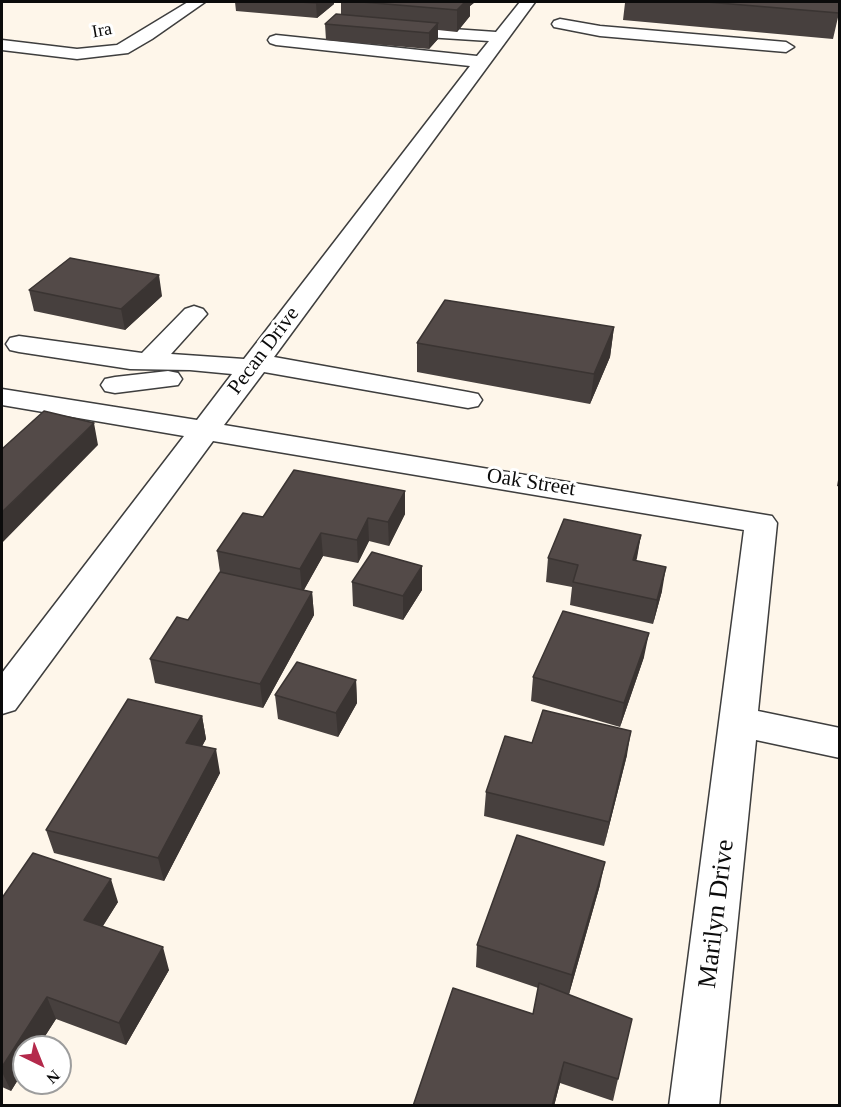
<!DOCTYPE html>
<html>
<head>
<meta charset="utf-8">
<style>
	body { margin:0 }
	#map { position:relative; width:841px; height:1107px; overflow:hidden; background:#fef6ea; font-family:"Times New Roman",serif }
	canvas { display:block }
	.frame { position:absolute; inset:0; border:3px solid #0b0b0b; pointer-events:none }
	.north { position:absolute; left:12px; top:1035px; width:60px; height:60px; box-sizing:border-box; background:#fff; border:2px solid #9d9d9d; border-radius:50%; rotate:137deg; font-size:16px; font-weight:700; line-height:24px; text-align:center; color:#0b0b0b }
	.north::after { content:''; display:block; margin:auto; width:21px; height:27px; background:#b4294b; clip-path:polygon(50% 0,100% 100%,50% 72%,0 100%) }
</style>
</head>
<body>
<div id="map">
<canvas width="841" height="1107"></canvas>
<div class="frame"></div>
<div class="north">N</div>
</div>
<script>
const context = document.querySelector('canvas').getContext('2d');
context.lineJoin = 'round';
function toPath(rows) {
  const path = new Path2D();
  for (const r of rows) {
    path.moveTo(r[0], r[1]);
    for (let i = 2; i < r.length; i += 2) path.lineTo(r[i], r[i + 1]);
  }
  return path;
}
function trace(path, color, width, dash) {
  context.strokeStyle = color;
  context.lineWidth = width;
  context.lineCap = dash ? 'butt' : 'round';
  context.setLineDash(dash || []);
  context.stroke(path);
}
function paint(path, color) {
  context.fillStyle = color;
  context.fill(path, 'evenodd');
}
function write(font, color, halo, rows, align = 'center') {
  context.font = font + ' "Times New Roman",serif';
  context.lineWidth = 6;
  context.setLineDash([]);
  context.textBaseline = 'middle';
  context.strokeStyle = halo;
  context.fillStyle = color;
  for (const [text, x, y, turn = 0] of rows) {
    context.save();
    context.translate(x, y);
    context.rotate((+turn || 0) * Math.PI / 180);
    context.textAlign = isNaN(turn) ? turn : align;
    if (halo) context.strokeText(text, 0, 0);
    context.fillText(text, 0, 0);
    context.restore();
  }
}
const minor = toPath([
	[188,2,205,2,152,39,128,53,77,59,2,50,2,40,77,49,117,45,188,2],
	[520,2,535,2,274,357,468,392,478,394,482,400,478,406,468,408,264,372,224,425,772,516,777,523,758,711,840,728,840,758,756,740,719,1106,669,1106,744,530,213,441,15,710,2,714,2,673,184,436,2,405,2,389,197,420,232,374,190,370,130,369,19,352,10,350,6,344,10,338,19,336,142,353,185,309,194,306,203,309,207,314,171,354,244,359,470,66,276,45,270,43,268,40,270,37,276,35,477,56,489,41,395,35,387,30,395,25,496,32,520,2],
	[560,19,600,26,786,42,794,47,786,52,600,36,554,27,552,24,554,21,560,19],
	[168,371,178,373,182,379,178,385,115,393,105,391,101,385,105,379,115,377,168,371]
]);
const wall = toPath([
	[235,2,334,2,334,4,317,18,236,11],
	[341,2,475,2,470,6,470,16,457,32,438,30,438,39,429,49,326,40,325,24,341,15],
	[612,2,840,2,839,13,833,39,623,20,625,3],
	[29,290,162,296,125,330,34,311],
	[614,327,610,357,590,404,417,372,417,343],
	[840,468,840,487,837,486],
	[405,491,405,514,389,546,369,541,358,563,323,556,304,590,312,592,314,615,263,708,155,683,150,659,188,620,220,572,217,551,263,517],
	[641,535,636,560,662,591,653,624,570,605,572,587,546,582,548,558],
	[352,582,422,590,403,620,353,606],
	[644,657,620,727,531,701,533,677],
	[356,680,357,703,338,737,278,719,275,695],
	[202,716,206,739,202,746,220,773,164,881,54,853,46,830],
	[532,743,627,755,604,846,484,816,486,792],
	[600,885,569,994,618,1079,613,1101,560,1083,554,1106,413,1106,533,1014,538,988,476,967,477,945],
	[2,898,118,902,103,926,169,970,126,1045,56,1019,38,1047,24,1047,24,1070,11,1091,2,1087]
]);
const shadedWall = toPath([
	[318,2,334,2,334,4,317,18,316,3],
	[460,2,475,2,470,6,470,16,457,32,457,10],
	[438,23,438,39,429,49,429,33],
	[159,275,162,296,125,330,121,309],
	[614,327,610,357,590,404,594,374],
	[94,423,98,445,2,543,2,512],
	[405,491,405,514,389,546,388,522],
	[368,518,369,541,358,563,357,540],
	[321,533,323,556,302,593,300,569],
	[641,535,637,558,629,583,633,560],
	[422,566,422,590,403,620,403,596],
	[666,567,662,591,653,624,657,600],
	[312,592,314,615,263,708,260,684],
	[649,633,644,657,620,727,624,703],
	[356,680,357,703,338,737,336,713],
	[202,716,206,739,191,767,186,743],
	[631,731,627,755,604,846,609,822],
	[216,749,220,773,164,881,158,858],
	[605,862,600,885,568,998,572,975],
	[111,879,118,902,92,943,84,920],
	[163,947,169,970,126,1045,119,1023],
	[47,997,56,1019,38,1047,24,1047,24,1070,11,1091,2,1072,2,1067],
	[564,1062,560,1083,554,1106,552,1106]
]);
const building = toPath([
	[300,2,318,2,316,3,300,2],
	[362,2,465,2,457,10,362,2],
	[707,2,840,2,840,9,839,13,707,2],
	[336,14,438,23,429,33,325,24,336,14],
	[70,258,159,275,121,309,29,290,70,258],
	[445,300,614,327,594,374,417,343,445,300],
	[44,411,94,423,2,512,2,449,44,411],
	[294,470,405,491,388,522,368,518,357,540,321,533,300,569,217,551,243,513,263,517,294,470],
	[564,519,641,535,633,560,666,567,657,600,573,582,578,565,548,558,564,519],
	[372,552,422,566,403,596,352,582,372,552],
	[220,572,312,592,260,684,150,659,177,617,188,620,220,572],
	[563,611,649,633,624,703,533,677,563,611],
	[297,662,356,680,336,713,275,695,297,662],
	[128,699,202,716,186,743,216,749,158,858,46,830,128,699],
	[543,710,631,731,609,822,486,792,505,736,532,743,543,710],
	[517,835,605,862,572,975,477,945,517,835],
	[33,853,111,879,84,920,163,947,119,1023,47,997,2,1067,2,898,33,853],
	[539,983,632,1019,618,1079,564,1062,552,1106,413,1106,453,988,533,1014,539,983]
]);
const farStreetnames = [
	["Ira",102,31,-10]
];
const streetNames = [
	["Pecan Drive",264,351,-53],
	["Oak Street",531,483,9]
];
const nearStreetnames = [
	["Marilyn Drive",717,914,-83]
];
trace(minor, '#3e3e3e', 3);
paint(minor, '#fff');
paint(wall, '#47403e');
paint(shadedWall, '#3a3432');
paint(building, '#534a48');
trace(building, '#3a3432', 1.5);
write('18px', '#0b0b0b', '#fff', farStreetnames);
write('21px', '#0b0b0b', '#fff', streetNames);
write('26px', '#0b0b0b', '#fff', nearStreetnames);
</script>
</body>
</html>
